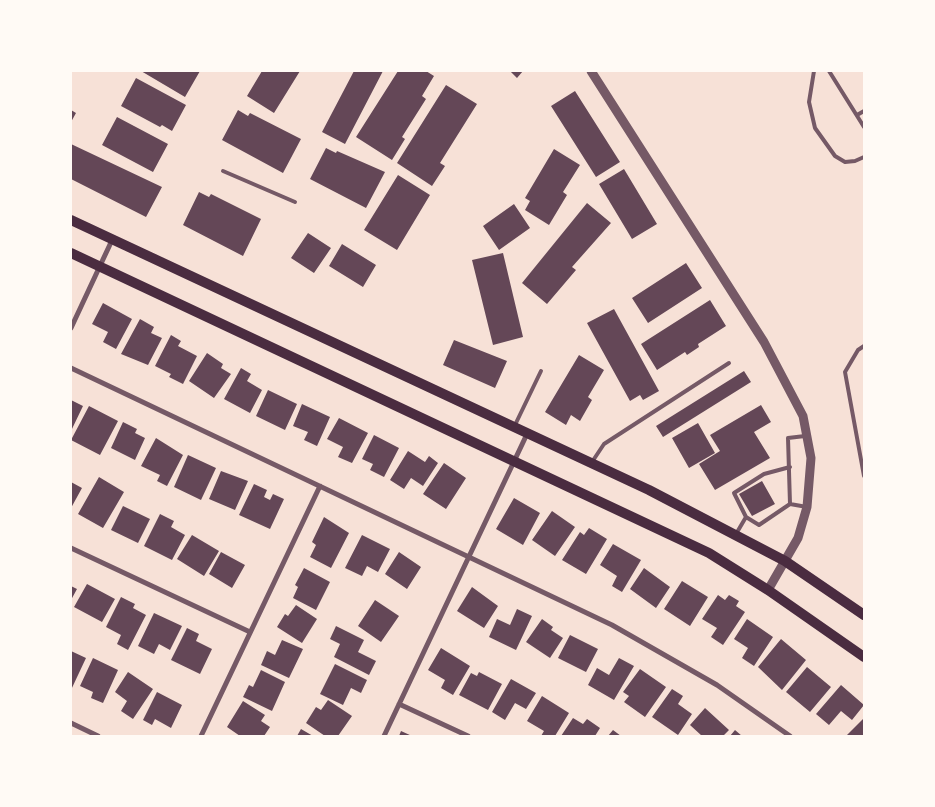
<!DOCTYPE html>
<html>
<head>
<meta charset="utf-8">
<style>
	body { margin:0 }
	#map { position:relative; width:935px; height:807px; overflow:hidden; background:#f7e1d7; font-family:"Fira Sans",sans-serif }
	canvas { display:block }
	.frame { position:absolute; inset:0; border:72px solid #fffaf5; pointer-events:none }
</style>
</head>
<body>
<div id="map">
<canvas width="935" height="807"></canvas>
<div class="frame"></div>
</div>
<script>
const context = document.querySelector('canvas').getContext('2d');
context.lineJoin = 'round';
function paint(path, color) {
  context.fillStyle = color;
  context.fill(path, 'evenodd');
}
function toPath(rows) {
  const path = new Path2D();
  for (const r of rows) {
    path.moveTo(r[0], r[1]);
    for (let i = 2; i < r.length; i += 2) path.lineTo(r[i], r[i + 1]);
  }
  return path;
}
function trace(path, color, width, dash) {
  context.strokeStyle = color;
  context.lineWidth = width;
  context.lineCap = dash ? 'butt' : 'round';
  context.setLineDash(dash || []);
  context.stroke(path);
}
const building = toPath([
	[141,71,200,71,185,97],
	[262,71,300,71,274,113,247,96],
	[354,71,383,71,345,144,322,132],
	[398,71,426,71,434,76,422,96,426,99,402,137,405,139,392,160,356,137],
	[510,71,523,71,517,78],
	[136,78,186,105,172,131,162,125,160,127,121,106],
	[446,85,477,104,440,163,445,166,432,186,397,163],
	[575,91,620,162,596,177,551,106],
	[71,110,76,113,71,122],
	[238,110,248,116,250,113,301,139,283,173,222,140],
	[117,117,168,144,153,172,102,145],
	[71,144,162,187,146,217,71,179],
	[326,148,336,153,337,151,385,172,366,208,310,179],
	[554,149,580,165,563,192,567,195,549,225,525,210,530,201,525,198],
	[624,169,657,224,632,239,599,184],
	[398,175,430,195,397,250,364,230],
	[199,192,209,197,211,194,261,219,243,256,183,225],
	[587,203,611,223,572,267,576,270,547,304,522,283],
	[514,204,530,228,499,250,483,226],
	[308,233,331,248,314,273,291,258],
	[342,244,376,265,363,287,329,266],
	[503,253,523,337,493,345,472,260],
	[686,263,702,288,648,323,632,298],
	[710,300,726,326,698,344,699,347,687,355,685,352,657,370,641,344],
	[103,303,132,319,116,349,103,342,108,332,92,324],
	[614,309,659,391,643,400,640,395,630,401,587,323],
	[140,319,154,327,151,333,162,338,148,365,121,354],
	[171,335,181,341,178,346,197,356,183,384,169,377,171,374,155,366],
	[454,340,507,361,495,388,443,365],
	[207,353,223,364,221,368,231,374,214,398,189,381],
	[579,355,604,370,588,397,592,400,580,421,571,415,566,425,545,412],
	[241,368,251,374,247,381,262,390,250,413,224,399],
	[744,371,751,382,663,437,656,426],
	[268,390,297,404,285,430,256,416],
	[71,400,83,406,71,431],
	[302,404,330,417,317,446,304,440,308,432,293,426],
	[761,405,771,422,754,432,770,458,715,490,699,464,720,451,710,435],
	[89,406,118,421,100,455,71,440],
	[339,418,368,433,352,463,338,457,343,447,327,439],
	[123,422,137,429,135,433,145,438,135,460,111,448],
	[698,423,715,453,689,468,672,438],
	[374,435,399,448,384,477,370,470,373,464,362,459],
	[156,438,183,455,167,486,157,481,160,475,141,466],
	[408,451,425,462,429,456,438,463,423,486,411,478,404,489,390,480],
	[188,455,216,468,201,500,174,487],
	[444,463,466,478,446,509,423,494],
	[221,471,248,481,235,510,209,499],
	[99,477,124,492,103,528,78,514],
	[762,481,775,504,752,516,739,494],
	[71,482,82,488,71,508],
	[254,484,267,490,264,497,270,500,273,494,284,499,270,529,239,515],
	[514,498,540,513,523,545,496,529],
	[123,506,150,519,138,543,111,530],
	[552,511,575,527,555,556,532,540],
	[160,514,174,521,171,527,185,535,172,560,144,546],
	[324,517,349,533,331,568,310,557,316,545,312,542],
	[589,528,607,539,586,574,562,560,580,532,584,535],
	[192,535,219,551,204,576,177,559],
	[362,535,390,549,378,572,367,566,362,576,345,568],
	[613,544,641,560,622,592,612,586,617,576,600,565],
	[221,552,245,565,232,588,209,574],
	[399,552,421,567,407,589,385,574],
	[304,568,330,582,316,610,293,598,298,587,295,585],
	[644,568,670,587,656,608,630,589],
	[682,581,708,597,690,626,664,609],
	[87,584,115,599,102,622,74,607],
	[71,586,77,589,71,600],
	[472,587,498,606,484,628,457,611],
	[718,595,725,600,729,595,739,601,736,606,745,612,723,645,711,637,717,628,702,619],
	[121,597,135,604,133,608,146,615,128,650,117,644,121,635,106,627],
	[375,600,399,616,381,642,358,626],
	[296,605,317,619,302,643,277,627,285,614,288,616],
	[517,609,532,616,516,650,489,637,497,619,510,625],
	[154,613,182,626,170,650,159,644,154,654,138,646],
	[542,619,553,627,551,630,563,638,550,658,526,642],
	[747,619,773,637,754,666,742,658,748,648,734,639],
	[336,626,364,640,358,652,376,661,369,675,334,657,340,644,330,639],
	[187,628,199,634,196,641,212,649,200,674,171,660],
	[570,635,598,649,586,672,558,658],
	[781,639,806,660,782,690,758,667],
	[282,640,303,649,289,678,261,665,267,651,275,655],
	[441,648,470,666,453,695,441,688,445,680,428,670],
	[71,651,86,658,71,690],
	[93,658,118,670,103,703,91,698,93,692,80,686],
	[619,658,634,666,614,700,588,685,597,668,609,675],
	[335,664,367,680,361,693,351,688,343,705,320,694],
	[807,667,831,687,810,712,786,692],
	[640,669,666,687,645,717,624,702,629,696,623,692],
	[261,670,285,682,272,711,243,697,249,685,253,687],
	[128,672,153,689,133,719,121,711,127,701,115,692],
	[479,672,502,684,488,710,459,695,471,673,477,676],
	[511,679,536,693,526,709,515,703,505,720,492,712],
	[841,685,864,705,852,720,841,711,829,725,816,714],
	[672,689,683,696,678,704,692,714,678,735,652,717],
	[157,692,182,705,171,728,155,719,152,725,143,720],
	[542,696,569,713,555,736,541,736,544,731,527,721],
	[328,700,352,716,338,736,325,736,306,723,316,707,321,710],
	[243,701,265,715,261,721,270,727,264,736,240,736,227,727],
	[705,708,729,730,723,736,702,736,690,725],
	[573,718,583,724,587,719,600,728,595,736,561,736],
	[864,718,864,736,848,736,847,735],
	[301,729,313,736,297,736],
	[613,730,621,736,608,736],
	[735,730,742,736,730,736],
	[401,731,412,736,399,736]
]);
const service = toPath([
	[814,71,809,102,815,128,835,156,845,162,855,161,864,157],
	[829,71,864,127],
	[857,115,864,111],
	[223,171,295,202],
	[864,346,858,350,845,372,864,476],
	[515,425,541,371],
	[592,462,604,444,729,363],
	[790,504,788,438,805,436],
	[746,517,734,493,764,474,790,467],
	[736,534,746,517,759,525,790,504,807,507]
]);
const minor = toPath([
	[71,328,113,238],
	[71,368,612,625,717,685,790,736],
	[71,548,250,632],
	[399,704,468,736],
	[71,723,98,736],
	[201,736,320,486],
	[384,736,527,434]
]);
const tertiary = toPath([
	[591,71,764,342,803,416,811,458,807,507,798,538,768,590]
]);
const secondary = toPath([
	[71,220,649,490,785,561,864,615],
	[71,253,709,553,768,590,864,657]
]);
paint(building, '#644757');
trace(service, '#755966', 4);
trace(minor, '#755966', 5);
trace(tertiary, '#755966', 9);
trace(secondary, '#4a2c40', 10);
</script>
</body>
</html>
